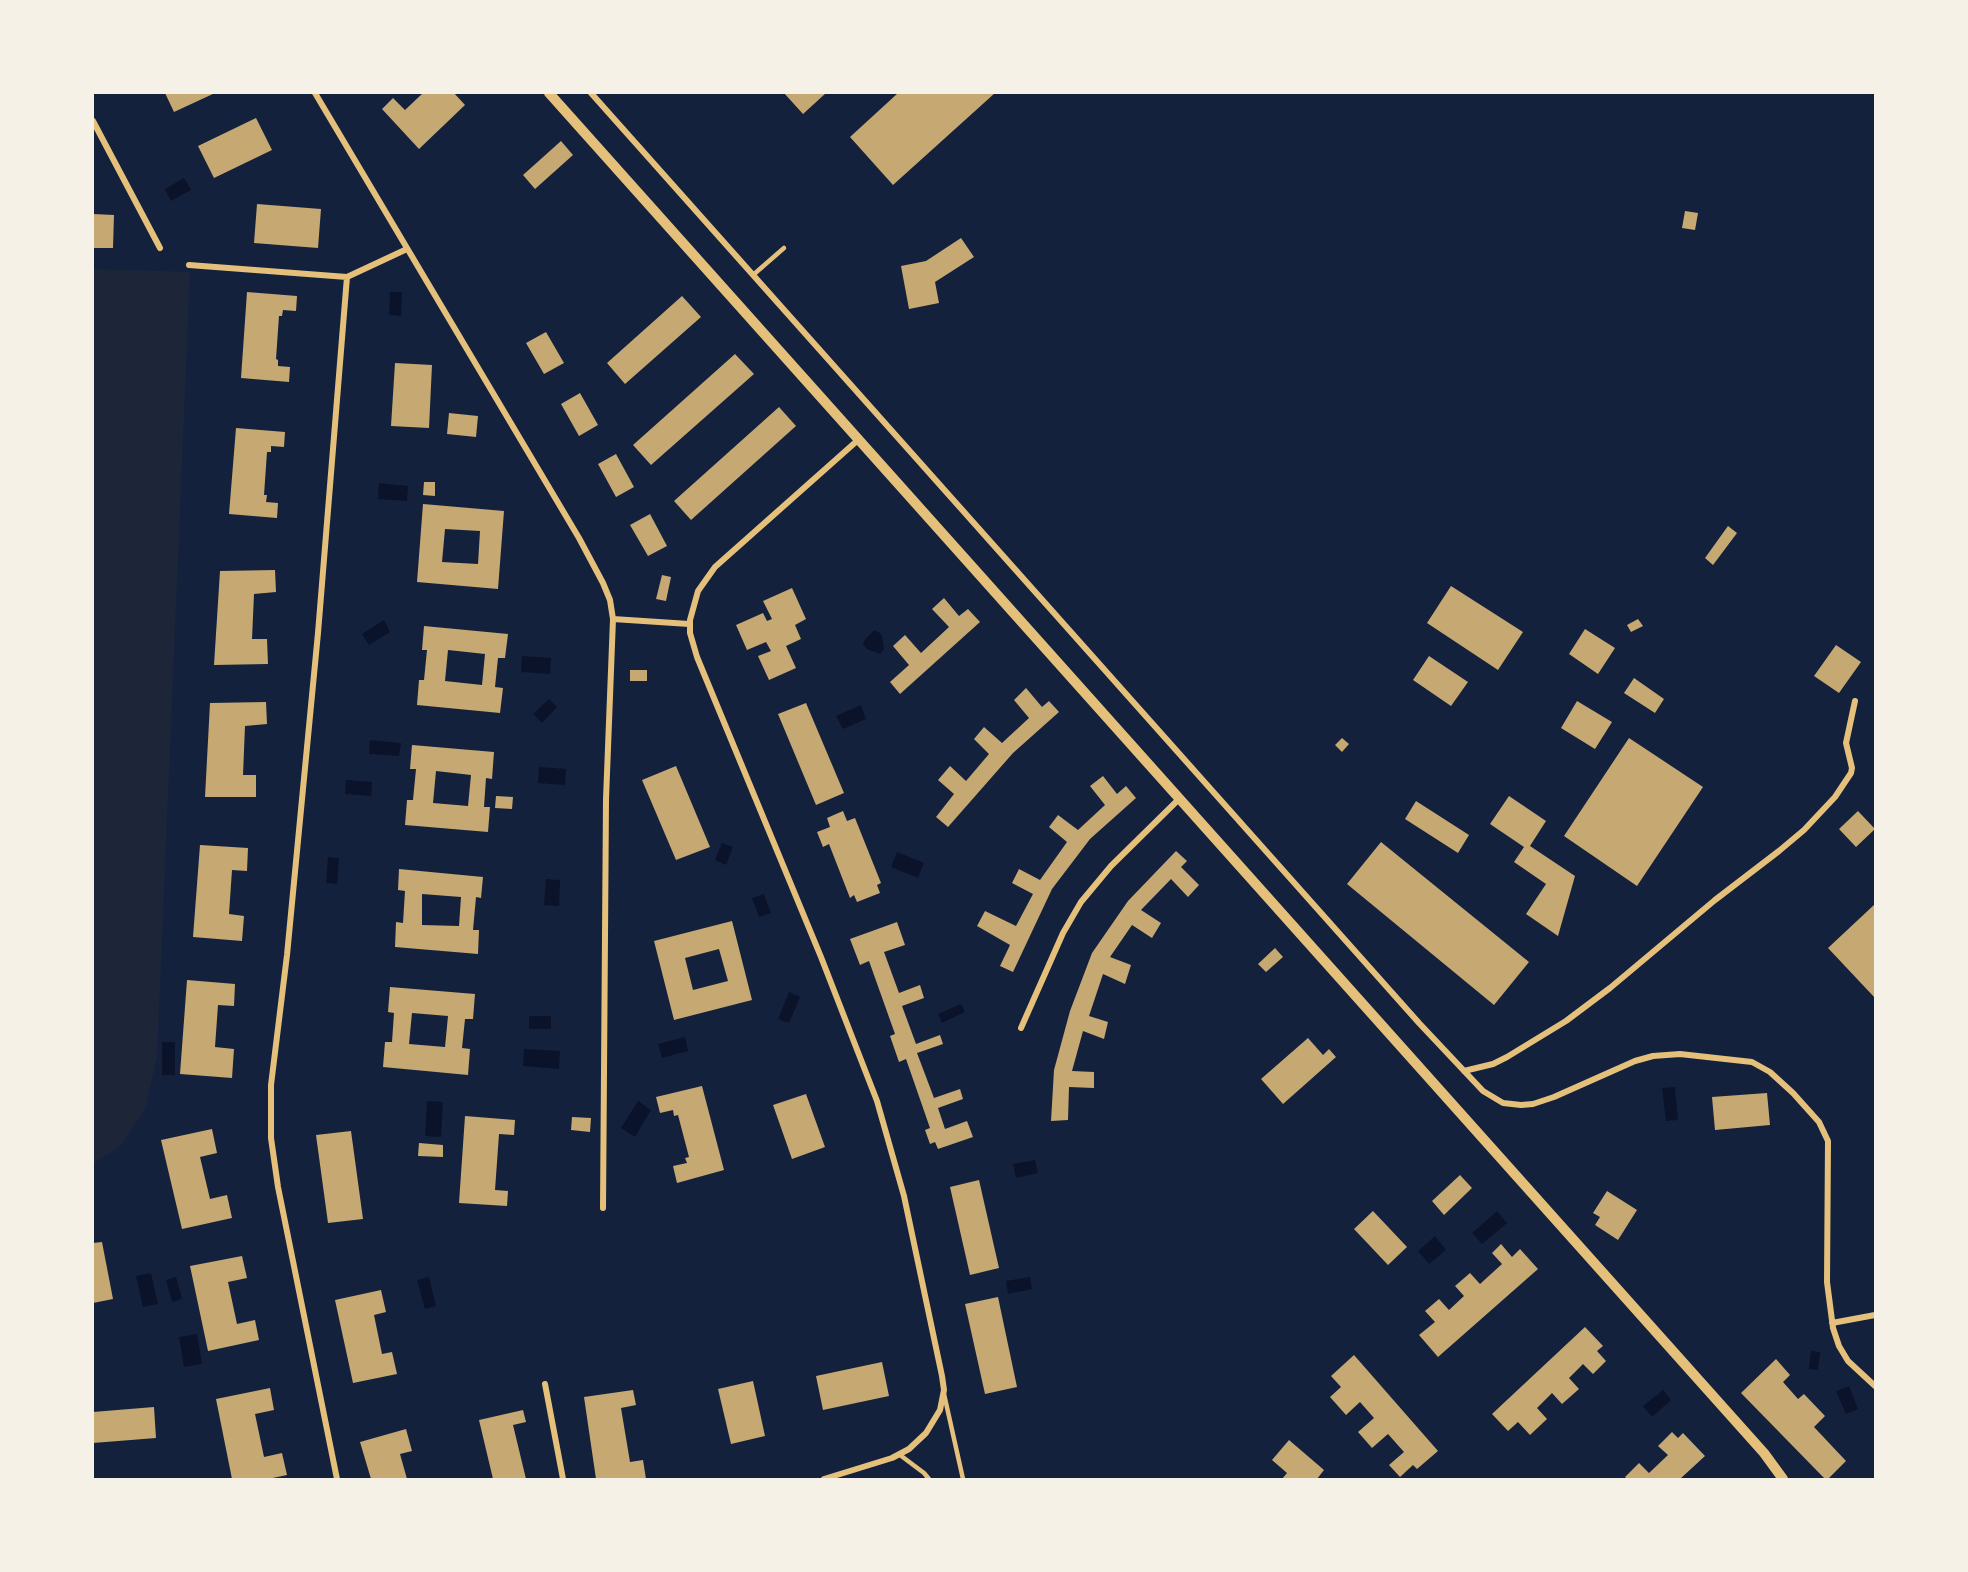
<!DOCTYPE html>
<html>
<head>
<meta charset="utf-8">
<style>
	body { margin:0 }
	#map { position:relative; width:1968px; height:1572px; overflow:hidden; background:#14213d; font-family:Manrope,sans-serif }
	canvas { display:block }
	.frame { position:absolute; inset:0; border:94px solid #f6f1e7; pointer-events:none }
</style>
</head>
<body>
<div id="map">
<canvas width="1968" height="1572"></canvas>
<div class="frame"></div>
</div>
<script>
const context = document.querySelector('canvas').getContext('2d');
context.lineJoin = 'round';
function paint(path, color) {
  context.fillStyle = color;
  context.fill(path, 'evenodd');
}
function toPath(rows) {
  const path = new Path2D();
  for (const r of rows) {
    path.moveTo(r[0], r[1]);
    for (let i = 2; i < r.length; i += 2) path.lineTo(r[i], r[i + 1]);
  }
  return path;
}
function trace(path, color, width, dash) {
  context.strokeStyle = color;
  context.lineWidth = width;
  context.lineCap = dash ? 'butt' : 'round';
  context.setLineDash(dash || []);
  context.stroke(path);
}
const green = toPath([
	[93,269,190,272,157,1057,145,1109,121,1145,93,1164]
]);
const water = toPath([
	[184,178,191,190,171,201,165,189],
	[390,292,402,292,401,316,389,315],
	[379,483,408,486,407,501,378,499],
	[384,620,390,632,369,645,362,634],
	[874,630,880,633,882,636,884,649,880,654,867,649,863,644,864,641],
	[522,656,551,658,550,674,521,672],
	[549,699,557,707,542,723,533,714],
	[861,705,866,719,843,729,836,716],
	[370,740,401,743,399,756,369,754],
	[539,767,566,769,565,785,538,783],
	[346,780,372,782,371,796,345,794],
	[722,843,733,847,726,865,715,860],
	[897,852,924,863,918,878,891,867],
	[328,857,339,858,337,884,326,883],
	[546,879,560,880,559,906,544,905],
	[764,894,771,913,759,917,752,898],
	[789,992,800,997,789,1023,778,1019],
	[961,1004,965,1012,942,1023,938,1014],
	[529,1016,551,1016,551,1029,529,1029],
	[685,1037,688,1051,662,1058,658,1044],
	[162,1042,175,1042,175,1075,162,1075],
	[524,1049,560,1051,559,1069,523,1066],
	[1675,1087,1678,1120,1666,1121,1662,1088],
	[427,1101,443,1102,441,1137,425,1136],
	[638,1101,651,1110,635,1137,621,1128],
	[1035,1160,1038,1173,1016,1178,1013,1164],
	[1497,1211,1507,1223,1482,1244,1472,1233],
	[1435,1236,1446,1250,1429,1264,1418,1251],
	[151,1273,158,1304,143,1307,136,1276],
	[176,1277,182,1299,172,1302,166,1280],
	[429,1277,436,1306,425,1309,417,1280],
	[1030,1277,1032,1289,1008,1294,1006,1281],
	[197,1334,202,1364,184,1367,179,1337],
	[1811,1351,1820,1352,1818,1370,1809,1369],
	[1849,1386,1858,1409,1846,1414,1836,1391],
	[1663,1390,1671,1400,1652,1417,1643,1406]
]);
const building = toPath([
	[165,93,215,93,174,112],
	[423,93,454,93,465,105,419,149,382,109,393,98,405,110],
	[784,93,826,93,803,114],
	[898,93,995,93,893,185,850,137],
	[256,118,272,150,214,178,198,146],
	[561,141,573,155,535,189,523,175],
	[257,204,321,209,318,248,254,243],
	[1685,211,1698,213,1695,230,1682,228],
	[93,214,114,215,113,248,93,248],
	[961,238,974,257,935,282,939,303,909,309,901,266,926,261],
	[247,292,297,296,296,311,283,310,282,316,279,316,276,359,278,360,278,366,290,367,289,382,241,378],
	[682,296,701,317,625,384,607,363],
	[546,332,564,363,544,374,526,343],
	[735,354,754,374,651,465,633,445],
	[395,363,432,365,429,428,391,426],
	[580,393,598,425,579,436,561,404],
	[779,407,796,426,691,520,674,501],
	[449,413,478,416,476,437,447,434],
	[236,428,285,432,284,447,271,446,271,452,267,452,264,495,267,495,266,502,278,503,277,518,229,514],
	[616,454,634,487,616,497,598,464],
	[424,482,435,482,435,496,423,495],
	[423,504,504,511,498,589,417,582],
	[445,529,480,531,478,564,442,562],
	[650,514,667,546,648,556,630,525],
	[1728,526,1737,533,1713,565,1705,558],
	[275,570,276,592,254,594,252,639,267,639,268,664,214,665,220,571],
	[662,575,671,577,666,601,656,599],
	[1451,586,1523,632,1498,670,1427,623],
	[792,588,806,619,795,625,801,639,786,646,796,668,769,680,758,656,771,651,766,642,747,650,736,625,763,613,767,621,772,619,763,601],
	[944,598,959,616,968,609,980,622,900,694,890,682,909,665,893,646,905,635,921,653,949,627,932,609],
	[1638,619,1643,626,1631,632,1627,625],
	[424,626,508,634,505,658,498,658,495,687,503,688,500,713,417,705,419,680,424,680,427,650,422,650],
	[448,650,485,654,482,685,445,681],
	[1585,629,1615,648,1598,674,1569,654],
	[1836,645,1861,662,1839,693,1814,676],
	[1429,656,1468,682,1451,706,1413,680],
	[630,670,647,670,647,681,630,681],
	[1634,678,1664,699,1655,713,1624,693],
	[1026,688,1042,707,1049,701,1059,712,1013,753,948,827,936,817,954,794,938,780,950,766,966,781,989,754,974,739,984,727,1002,743,1029,718,1014,700],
	[1577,701,1612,722,1595,749,1561,728],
	[266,702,267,724,245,726,243,775,256,775,256,797,205,797,210,703],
	[806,703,844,793,816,805,778,714],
	[1342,738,1349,744,1342,752,1335,745],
	[1629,738,1703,787,1637,886,1564,836],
	[412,745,494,752,492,779,486,778,484,807,490,807,488,832,405,825,407,800,413,800,416,769,410,769],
	[436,771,471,775,468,806,433,803],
	[676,766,710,847,676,860,642,780],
	[1103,776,1117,794,1126,786,1136,798,1090,839,1052,889,1013,972,1000,966,1010,945,977,926,985,911,1016,926,1033,894,1012,883,1019,869,1040,880,1067,842,1049,827,1058,815,1078,830,1105,805,1090,786],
	[496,796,513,797,512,809,495,808],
	[1509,796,1546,821,1530,846,1575,876,1558,936,1526,914,1546,884,1514,862,1524,847,1490,824],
	[1416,801,1469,835,1458,853,1405,819],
	[843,811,847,821,855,818,881,883,877,885,880,893,857,902,854,895,850,898,829,844,823,847,817,832,830,827,827,818],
	[1858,811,1875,829,1856,847,1839,829],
	[1381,842,1529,962,1494,1005,1347,884],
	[200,845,248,848,247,871,232,870,229,914,244,916,242,941,193,937],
	[1176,851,1187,861,1181,867,1199,885,1188,897,1171,879,1141,910,1161,923,1152,938,1132,925,1110,957,1131,965,1125,984,1103,974,1089,1016,1108,1022,1104,1039,1083,1031,1072,1071,1094,1072,1094,1088,1069,1087,1068,1120,1051,1121,1054,1070,1070,1011,1092,953,1128,901],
	[399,869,483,877,481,898,476,897,473,930,479,930,478,954,395,947,396,922,403,923,405,891,398,890],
	[422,894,461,897,459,926,422,925],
	[1875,904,1875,998,1828,948],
	[732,921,752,1000,674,1020,654,941],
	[719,949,728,981,693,990,685,958],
	[897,922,905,945,884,952,899,993,920,985,924,998,902,1006,916,1044,940,1035,943,1044,917,1053,934,1098,960,1089,963,1099,938,1108,945,1129,967,1121,973,1137,938,1149,935,1142,930,1144,925,1130,930,1128,906,1059,899,1062,890,1036,895,1034,869,961,860,965,850,939],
	[1275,948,1283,957,1266,972,1258,964],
	[187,980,235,984,234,1006,218,1005,215,1047,234,1049,232,1078,180,1074],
	[390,987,475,994,473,1019,465,1019,462,1048,470,1049,468,1075,383,1067,385,1042,392,1042,394,1013,388,1012],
	[412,1013,448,1016,445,1047,409,1044],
	[1308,1038,1323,1055,1329,1049,1336,1057,1283,1104,1261,1079],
	[702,1086,724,1170,677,1183,673,1166,687,1163,685,1158,689,1157,678,1115,674,1116,673,1110,660,1113,656,1097],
	[1767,1093,1770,1125,1715,1130,1712,1097],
	[806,1094,825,1147,792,1159,773,1105],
	[465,1116,515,1120,514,1135,499,1134,495,1190,508,1191,507,1206,459,1203],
	[572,1117,591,1118,590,1132,571,1130],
	[212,1129,217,1153,200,1157,210,1199,227,1195,232,1218,182,1229,161,1140],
	[351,1131,363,1219,328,1223,316,1135],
	[419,1143,443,1145,443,1157,418,1156],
	[1460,1175,1472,1188,1444,1215,1432,1201],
	[979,1180,999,1268,970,1275,950,1187],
	[1607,1191,1637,1210,1618,1240,1595,1225,1600,1217,1593,1213],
	[1373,1211,1407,1247,1388,1265,1354,1229],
	[102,1242,113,1299,93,1303,93,1243],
	[1501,1244,1512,1257,1520,1249,1538,1269,1438,1357,1419,1335,1435,1322,1425,1311,1439,1299,1449,1310,1464,1296,1455,1286,1470,1273,1480,1284,1502,1264,1492,1253],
	[242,1256,247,1278,228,1282,237,1324,255,1320,259,1340,208,1351,190,1266],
	[381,1290,386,1312,374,1315,382,1354,392,1352,397,1374,353,1383,335,1300],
	[998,1297,1017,1387,985,1394,965,1304],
	[1585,1327,1603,1346,1597,1351,1606,1361,1593,1374,1583,1364,1569,1378,1579,1389,1562,1404,1552,1393,1537,1408,1547,1419,1530,1435,1518,1422,1508,1431,1492,1414],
	[1354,1355,1438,1451,1417,1469,1413,1465,1400,1477,1389,1465,1404,1452,1388,1434,1372,1448,1358,1432,1374,1418,1360,1402,1346,1415,1330,1397,1341,1387,1331,1376],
	[1776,1359,1790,1375,1783,1382,1798,1399,1804,1394,1825,1416,1814,1427,1846,1461,1828,1479,1825,1479,1741,1393],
	[882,1362,889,1396,823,1410,816,1376],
	[753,1381,765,1436,731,1444,718,1389],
	[270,1388,274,1410,255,1414,264,1457,282,1453,287,1475,268,1479,232,1479,216,1399],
	[633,1390,636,1405,621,1408,630,1462,643,1460,646,1479,596,1479,584,1397],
	[154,1407,156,1438,93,1443,93,1412],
	[523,1410,526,1422,513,1425,526,1479,493,1479,479,1420],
	[406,1429,412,1451,400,1454,407,1479,371,1479,360,1442],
	[1672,1432,1678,1438,1683,1433,1705,1456,1680,1479,1627,1479,1625,1477,1639,1463,1649,1473,1668,1455,1658,1446],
	[1289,1440,1324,1470,1317,1479,1282,1479,1287,1473,1272,1460]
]);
const service = toPath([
	[753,275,784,248],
	[944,1394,963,1479],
	[900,1455,924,1473,929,1479]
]);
const minor = toPath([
	[315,93,579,538,603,583,610,600,613,619,689,624],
	[591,93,1419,1023,1483,1091,1503,1103,1521,1105,1533,1104,1554,1097,1635,1061,1653,1056,1680,1054,1752,1062,1770,1072,1793,1093,1819,1122,1828,1141,1827,1282,1833,1328,1839,1346,1848,1361,1875,1386],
	[93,121,160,248],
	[189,265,347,277],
	[1021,1028,1063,933,1081,902,1111,866,1179,799],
	[1464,1071,1493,1064,1507,1057,1566,1021,1610,988,1715,900,1779,851,1804,830,1835,797,1851,773,1852,768,1846,743,1855,701],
	[603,1208,606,799,613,619],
	[1832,1323,1875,1315],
	[545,1384,563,1479],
	[337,1479,278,1187,271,1138,271,1085,287,955,318,633,347,277,407,249],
	[824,1479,892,1458,909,1449,926,1433,940,1410,944,1390,942,1376,904,1196,877,1101,821,957,697,657,690,633,690,620,698,591,715,567,858,440]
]);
const tertiary = toPath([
	[549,93,1764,1453,1783,1479]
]);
paint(green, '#1d2539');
paint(water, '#0b132b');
paint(building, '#c6a872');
trace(service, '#e5c07b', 4.5);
trace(minor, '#e5c07b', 6);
trace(tertiary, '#e5c07b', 10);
</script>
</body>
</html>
